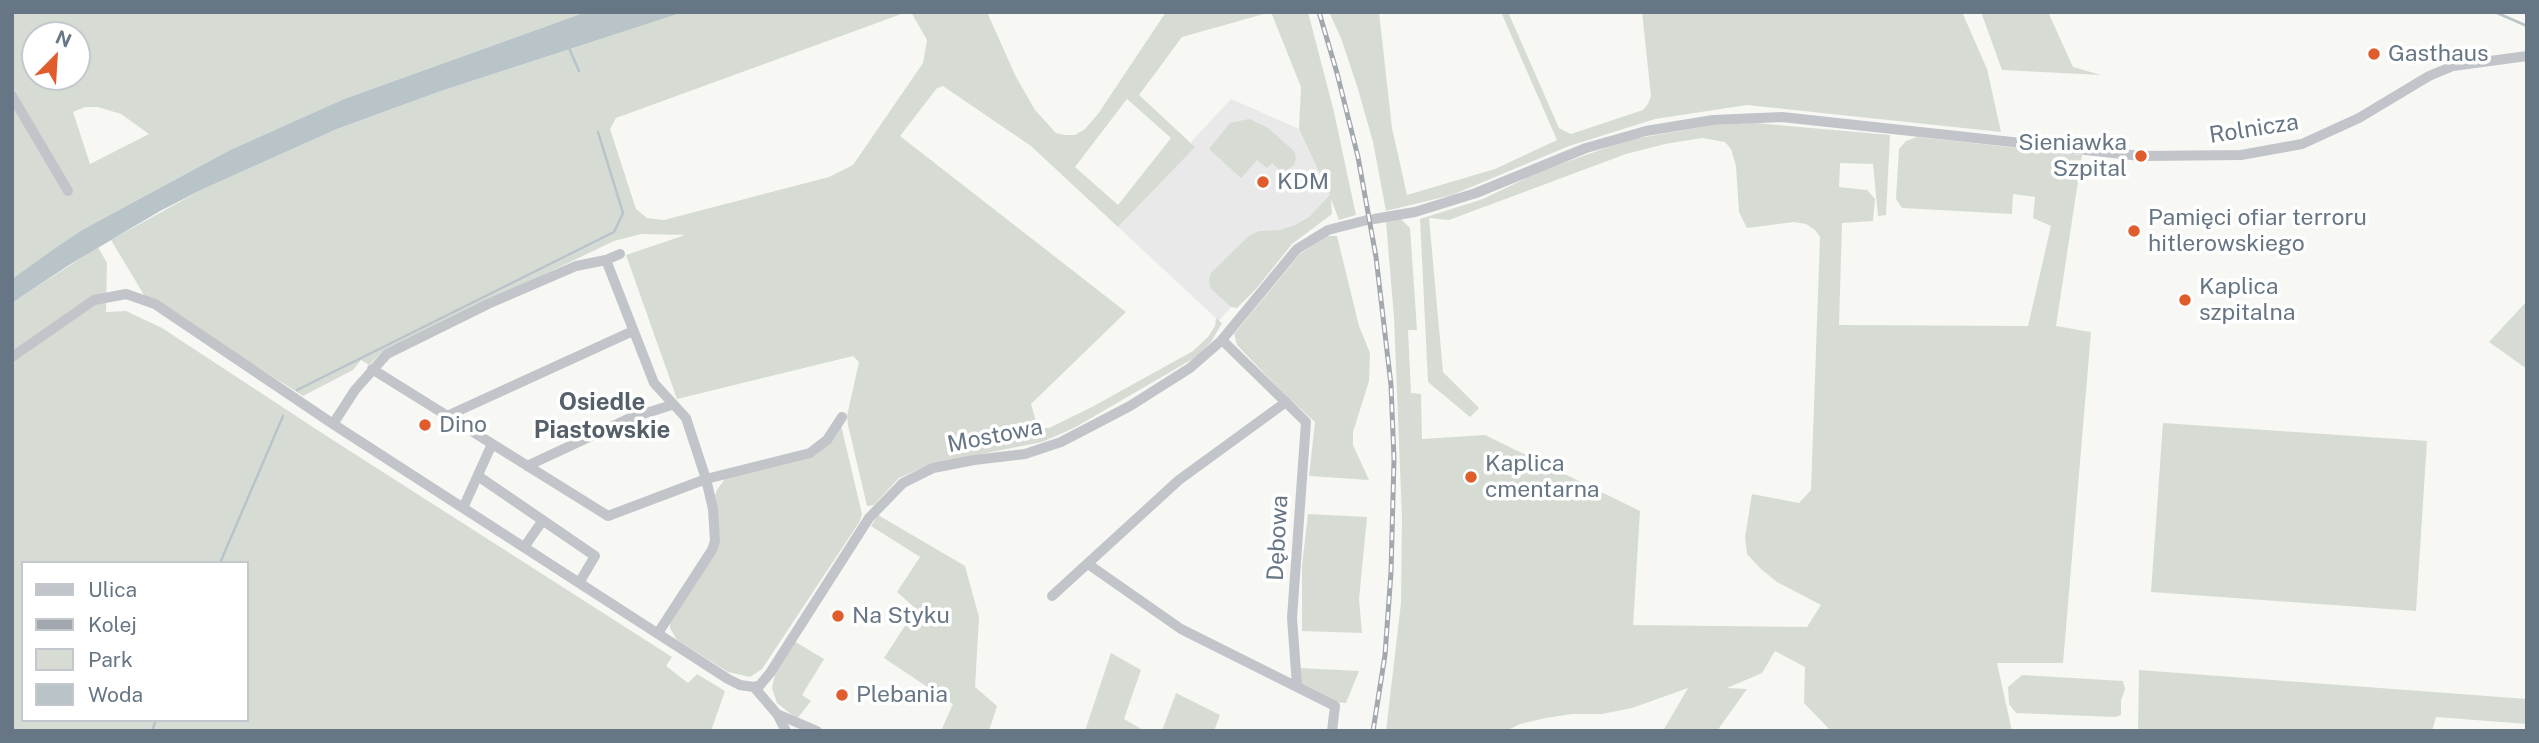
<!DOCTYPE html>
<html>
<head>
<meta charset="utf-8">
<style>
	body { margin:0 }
	#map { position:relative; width:2539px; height:743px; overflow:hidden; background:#f7f7f4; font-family:"Public Sans",sans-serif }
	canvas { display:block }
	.frame { position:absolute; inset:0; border:14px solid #677685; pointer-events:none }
	.legend { position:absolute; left:21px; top:561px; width:228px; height:161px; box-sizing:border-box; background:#fff; border:2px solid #c2c8ce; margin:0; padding:9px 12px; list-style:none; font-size:21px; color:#677685 }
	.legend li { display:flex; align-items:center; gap:14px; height:35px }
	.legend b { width:35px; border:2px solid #c2c8ce }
	.north { position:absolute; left:21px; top:21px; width:70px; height:70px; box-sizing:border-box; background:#fff; border:2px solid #c2c8ce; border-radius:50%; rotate:24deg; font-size:19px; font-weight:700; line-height:28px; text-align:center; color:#677685 }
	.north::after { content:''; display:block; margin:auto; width:24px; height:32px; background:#e05c2c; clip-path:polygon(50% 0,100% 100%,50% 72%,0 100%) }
</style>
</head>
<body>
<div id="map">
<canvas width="2539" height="743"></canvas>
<div class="frame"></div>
<ul class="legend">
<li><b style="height:9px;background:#c1c4c8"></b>Ulica</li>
<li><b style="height:9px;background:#a2a8ae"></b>Kolej</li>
<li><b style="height:19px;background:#d6dcd4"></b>Park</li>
<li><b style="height:19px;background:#b9c4c9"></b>Woda</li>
</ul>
<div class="north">N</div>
</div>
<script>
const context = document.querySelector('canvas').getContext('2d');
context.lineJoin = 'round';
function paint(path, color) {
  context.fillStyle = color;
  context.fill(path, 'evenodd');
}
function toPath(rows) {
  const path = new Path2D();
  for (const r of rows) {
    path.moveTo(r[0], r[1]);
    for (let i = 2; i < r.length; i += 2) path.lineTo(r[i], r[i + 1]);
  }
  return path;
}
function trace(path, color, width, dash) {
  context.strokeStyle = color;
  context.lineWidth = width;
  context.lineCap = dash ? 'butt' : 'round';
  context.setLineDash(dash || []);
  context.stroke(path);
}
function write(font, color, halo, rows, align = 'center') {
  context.font = font + ' "Public Sans",sans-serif';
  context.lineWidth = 7;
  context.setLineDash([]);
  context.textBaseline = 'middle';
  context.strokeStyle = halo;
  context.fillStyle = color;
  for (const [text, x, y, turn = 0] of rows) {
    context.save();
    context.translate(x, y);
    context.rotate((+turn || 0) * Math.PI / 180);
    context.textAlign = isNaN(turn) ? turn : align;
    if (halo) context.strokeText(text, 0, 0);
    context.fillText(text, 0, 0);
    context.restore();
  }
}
const built = toPath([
	[1231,99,1299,129,1331,195,1309,217,1295,225,1279,230,1259,231,1211,289,1231,307,1219,321,1118,227,1194,147,1191,142]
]);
const green = toPath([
	[12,12,586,12,344,99,230,150,82,230,12,279],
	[35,35,77,35,77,77,35,77],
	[85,107,98,107,121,114,149,134,90,164,73,112],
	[684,12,907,12,616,118,610,129,636,209,647,218,664,220,829,177,853,165,923,63,927,40,911,12,987,12,1015,75,1035,110,1056,133,1064,135,1075,135,1085,129,1098,114,1166,12,1308,12,1334,112,1356,215,1339,220,1331,199,1332,214,1292,244,1256,289,1237,308,1231,307,1211,289,1209,280,1211,273,1249,236,1259,231,1279,230,1295,225,1309,217,1330,195,1299,129,1301,87,1271,12,1182,37,1139,95,1195,147,1118,227,1031,146,943,86,937,88,900,136,1126,312,1031,404,1038,428,1049,428,1092,407,1193,351,1208,337,1215,326,1216,318,1222,323,1211,342,1196,357,1074,428,1042,442,931,464,899,478,874,505,867,506,848,425,847,416,859,362,853,356,677,399,626,255,685,235,641,234,614,241,381,353,369,365,361,360,353,370,303,396,144,295,111,240,201,190,337,129,441,91],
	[1127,99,1171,138,1118,205,1075,167],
	[1329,12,1379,12,1392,128,1407,195,1495,169,1557,140,1501,12,1508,12,1559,128,1571,134,1643,110,1648,104,1651,96,1642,12,1962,12,1987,69,2001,132,1747,105,1655,119,1569,146,1452,195,1386,211,1373,142,1358,89,1341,38],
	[1981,12,2048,12,2073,67,2101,75,2002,70],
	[1249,119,1268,128,1294,151,1296,158,1294,165,1286,171,1283,168,1280,171,1272,163,1267,168,1257,160,1241,178,1209,149,1230,123],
	[1755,123,1890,135,1886,215,1878,216,1873,164,1840,163,1839,187,1867,190,1875,199,1873,221,1842,223,1839,325,2028,326,2051,226,2033,218,2035,197,2013,194,2012,214,1902,208,1896,199,1899,149,1906,141,1917,137,2082,155,2056,326,2091,332,2063,663,1997,663,2012,731,1831,731,1804,703,1805,667,1775,651,1762,673,1727,688,1747,689,1717,731,1663,731,1688,688,1632,708,1602,714,1572,714,1546,718,1520,724,1506,731,1386,731,1401,603,1402,518,1394,317,1386,222,1401,219,1410,228,1417,330,1408,330,1411,393,1421,394,1422,439,1485,435,1640,511,1633,625,1807,627,1821,605,1777,582,1761,569,1747,554,1745,537,1752,494,1799,503,1811,490,1820,237,1815,230,1806,224,1794,222,1747,228,1739,212,1736,166,1731,149,1725,142,1702,138,1665,144,1626,154,1449,220,1429,218,1443,372,1479,408,1470,417,1428,382,1420,219,1483,199,1541,171,1628,140,1713,125],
	[1326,236,1337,236,1359,326,1370,353,1369,381,1353,432,1353,445,1369,480,1309,476,1315,422,1286,396,1237,345,1234,334,1300,254],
	[98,247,107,263,106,312,126,311,162,328,325,435,672,657,666,666,688,683,697,674,725,691,711,731,12,731,12,303],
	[23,563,247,563,247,720,23,720],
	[2527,301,2527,369,2489,342],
	[2163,423,2427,441,2416,611,2151,592],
	[841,425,862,514,860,521,762,669,750,677,728,672,677,640,670,628,670,622,720,542,715,496,717,490,726,477,816,455],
	[1308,514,1367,517,1359,599,1362,633,1302,631,1302,565],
	[878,515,965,566,979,617,975,687,997,706,989,731,941,731,953,704,884,658,916,609,897,592,920,557,871,526],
	[794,641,824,659,802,695,811,701,797,719,777,703,772,688,776,670],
	[1111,653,1141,670,1124,719,1145,731,1085,731],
	[1299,668,1359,671,1346,703,1335,702,1300,684],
	[2139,670,2527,699,2527,724,2436,717,2432,731,2138,731],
	[2022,675,2123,681,2125,689,2121,701,2121,715,2115,717,2016,713,2009,704,2008,687],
	[1176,693,1220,715,1214,731,1162,731]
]);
const water = toPath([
	[586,12,684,12,441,91,337,129,201,190,160,211,69,265,12,303,12,279,54,249,82,230,230,150,344,99]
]);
const stream = toPath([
	[2495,12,2527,26],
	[569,48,579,71],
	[297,390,614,232,623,213,598,132],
	[220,563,283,416],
	[152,731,156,720]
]);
const minor = toPath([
	[12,96,68,191],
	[1374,219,1415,212,1476,193,1586,148,1646,131,1713,120,1782,117,2141,156,2241,155,2302,144,2359,118,2429,76,2453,66,2527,56],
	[606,260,654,383,686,418,706,479,713,509,715,541,712,550,658,633],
	[1222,340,1306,422,1292,618,1297,685],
	[12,357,94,300,126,294,155,304,333,424,728,679,740,685,754,687],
	[372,369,608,516,706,479,810,453,827,440,842,417],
	[447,416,633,331],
	[333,424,355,390,387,354,488,304,576,266,606,260,620,254],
	[527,466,630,418,672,405],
	[478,476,595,556,579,583],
	[463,508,492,444],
	[525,546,543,520],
	[1088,564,1181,629,1335,706,1332,731],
	[1052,596,1179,480,1286,402],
	[754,687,760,685,770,673,869,518,903,483,933,468,974,460,1025,454,1061,442,1130,406,1190,368,1221,341,1297,249,1328,230,1367,220],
	[754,687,777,714,786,731],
	[777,714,817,731]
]);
const rail = toPath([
	[1319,12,1337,73,1358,157,1376,257,1391,385,1394,459,1391,572,1385,655,1373,731]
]);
const markers = [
	[2374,54,7,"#e05c2c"],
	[2141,156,7,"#e05c2c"],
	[1263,182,7,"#e05c2c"],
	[2134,231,7,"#e05c2c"],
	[2185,300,7,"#e05c2c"],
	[425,425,7,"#e05c2c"],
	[1471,477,7,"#e05c2c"],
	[838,616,7,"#e05c2c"],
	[842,695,7,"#e05c2c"]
];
const poiNames = [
	["Gasthaus",2388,54],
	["Sieniawka",2127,143,"right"],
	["Szpital",2127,169,"right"],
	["KDM",1277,182],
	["Pamięci ofiar terroru",2148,218],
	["hitlerowskiego",2148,244],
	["Kaplica",2199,287],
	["szpitalna",2199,313],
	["Dino",439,425],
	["Kaplica",1485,464],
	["cmentarna",1485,490],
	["Na Styku",852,616],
	["Plebania",856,695]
];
const streetNames = [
	["Rolnicza",2254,129,-9],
	["Mostowa",995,436,-11],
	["Dębowa",1278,538,-87]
];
const neighbourhoodNames = [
	["Osiedle",602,403],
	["Piastowskie",602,431]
];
paint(built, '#e8e9e8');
paint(green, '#d6dcd4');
paint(water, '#b9c4c9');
trace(stream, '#b9c4c9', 2.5);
trace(minor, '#c1c4c8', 10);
trace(rail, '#a2a8ae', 5);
trace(rail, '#fff', 2.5, [8]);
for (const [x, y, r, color] of markers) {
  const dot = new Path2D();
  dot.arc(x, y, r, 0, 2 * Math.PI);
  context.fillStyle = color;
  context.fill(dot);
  trace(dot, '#fff', 2.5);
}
write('23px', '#677685', '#fff', poiNames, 'left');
write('23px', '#677685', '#fff', streetNames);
write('bold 24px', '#55606a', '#fff', neighbourhoodNames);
</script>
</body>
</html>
